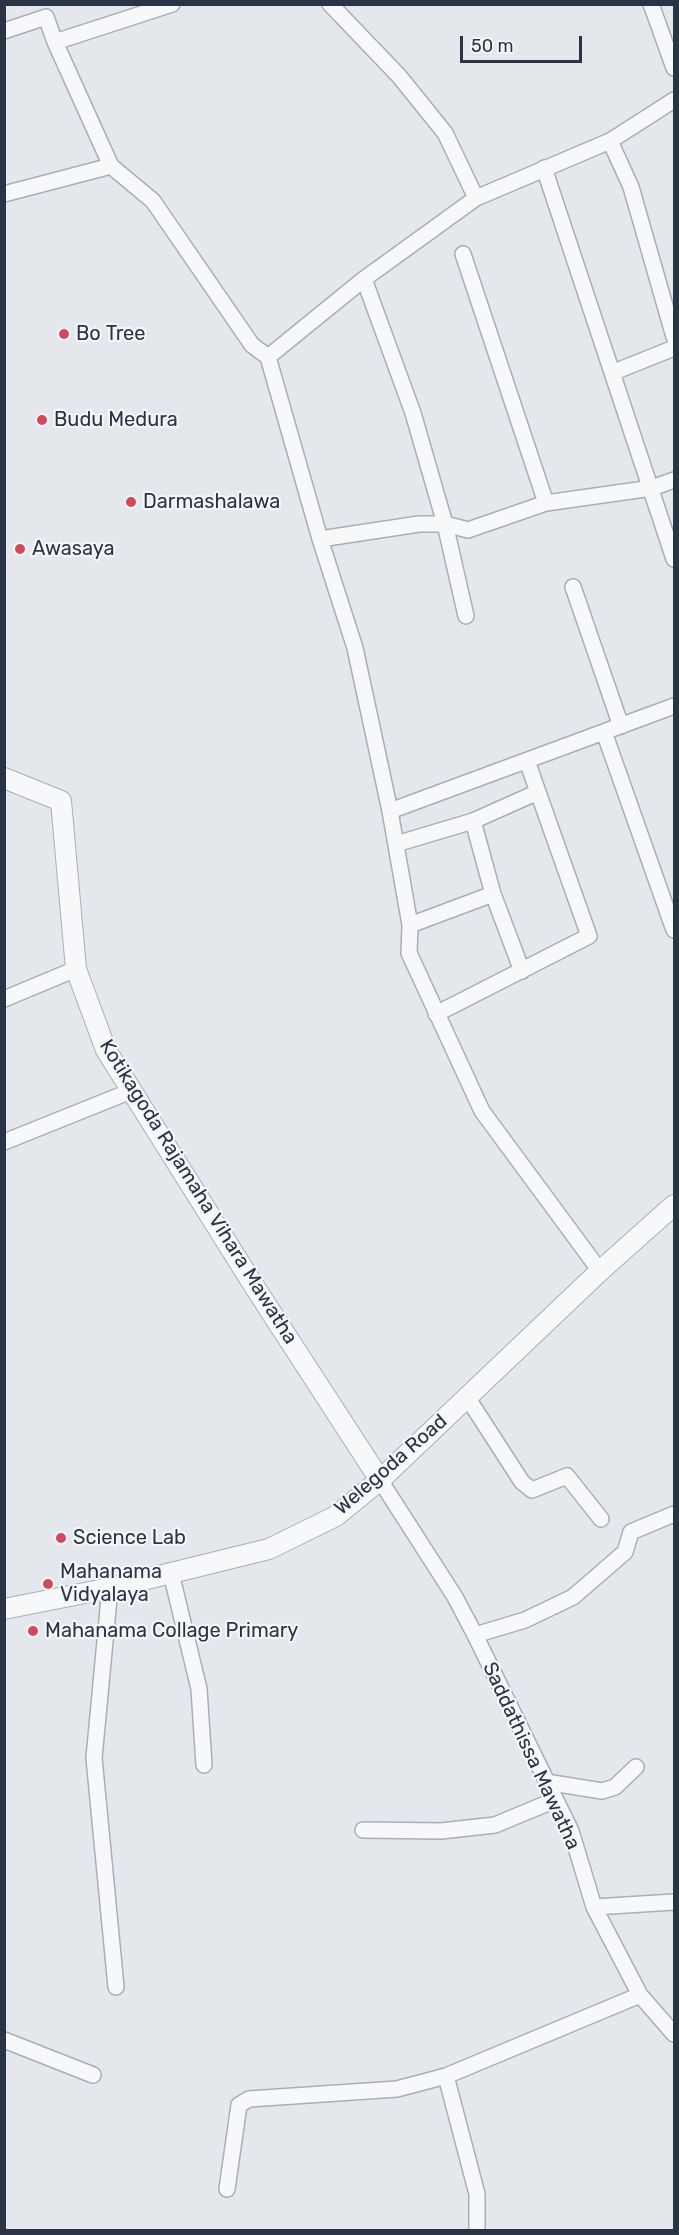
<!DOCTYPE html>
<html>
<head>
<meta charset="utf-8">
<style>
	body { margin:0 }
	#map { position:relative; width:679px; height:2235px; overflow:hidden; background:#e4e7ec; font-family:Rubik,sans-serif }
	canvas { display:block }
	.frame { position:absolute; inset:0; border:6px solid #2b3445; pointer-events:none }
	.scale { position:absolute; left:460px; top:36px; width:122px; height:27px; box-sizing:border-box; border:3px solid #2b3445; border-top:0; padding-left:8px; font-size:18px; line-height:21px; white-space:nowrap; color:#2b3445; -webkit-text-stroke:4px #f4f6f9; paint-order:stroke }
</style>
</head>
<body>
<div id="map">
<canvas width="679" height="2235"></canvas>
<div class="frame"></div>
<div class="scale">50 m</div>
</div>
<script>
const context = document.querySelector('canvas').getContext('2d');
context.lineJoin = 'round';
function toPath(rows) {
  const path = new Path2D();
  for (const r of rows) {
    path.moveTo(r[0], r[1]);
    for (let i = 2; i < r.length; i += 2) path.lineTo(r[i], r[i + 1]);
  }
  return path;
}
function trace(path, color, width, dash) {
  context.strokeStyle = color;
  context.lineWidth = width;
  context.lineCap = dash ? 'butt' : 'round';
  context.setLineDash(dash || []);
  context.stroke(path);
}
function write(font, color, halo, rows, align = 'center') {
  context.font = font + ' Rubik,sans-serif';
  context.lineWidth = 4.5;
  context.setLineDash([]);
  context.textBaseline = 'middle';
  context.strokeStyle = halo;
  context.fillStyle = color;
  for (const [text, x, y, turn = 0] of rows) {
    context.save();
    context.translate(x, y);
    context.rotate((+turn || 0) * Math.PI / 180);
    context.textAlign = isNaN(turn) ? turn : align;
    if (halo) context.strokeText(text, 0, 0);
    context.fillText(text, 0, 0);
    context.restore();
  }
}
const minor = toPath([
	[330,4,399,76,445,133,476,198],
	[651,4,674,68],
	[4,31,46,17,55,42,111,166],
	[55,42,172,4],
	[610,141,631,187,674,337],
	[544,168,674,559],
	[4,194,111,166,153,201,252,345,268,357],
	[463,254,546,503],
	[364,279,413,413,445,524,466,616],
	[614,372,674,348],
	[320,539,419,524,445,524,468,530,546,503,652,488,674,480],
	[573,587,621,726],
	[604,732,674,930],
	[390,811,674,706],
	[473,821,493,894,522,971],
	[396,844,473,821,538,792],
	[410,925,493,894],
	[4,999,76,969],
	[436,1014,589,936,527,761],
	[4,1142,131,1091],
	[600,1271,482,1111,409,953,410,925,390,811,355,648,320,539,268,357,364,279,476,198,610,141,674,100],
	[467,1397,522,1482,532,1490,567,1476,601,1519],
	[380,1480,455,1597,475,1635,571,1831,594,1907,640,1995,674,2034],
	[171,1573,199,1689,204,1765],
	[110,1588,94,1758,116,1987],
	[475,1635,525,1620,573,1597,625,1552,631,1532,674,1514],
	[546,1782,602,1791,615,1787,636,1767],
	[363,1830,441,1831,495,1825,555,1800],
	[594,1907,674,1902],
	[4,2040,93,2075],
	[446,2076,477,2194,477,2230],
	[227,2189,239,2105,249,2099,397,2089,446,2076,640,1995]
]);
const tertiary = toPath([
	[4,778,61,801,76,969,106,1050,256,1289,380,1480],
	[4,1609,110,1588,269,1549,336,1516,380,1480,600,1271,674,1205]
]);
const markers = [
	[64,334,6,"#d1495b"],
	[42,420,6,"#d1495b"],
	[131,502,6,"#d1495b"],
	[20,549,6,"#d1495b"],
	[61,1538,6,"#d1495b"],
	[48,1584,6,"#d1495b"],
	[33,1631,6,"#d1495b"]
];
const poiNames = [
	["Bo Tree",76,334],
	["Budu Medura",54,420],
	["Darmashalawa",143,502],
	["Awasaya",32,549],
	["Science Lab",73,1538],
	["Mahanama",60,1572],
	["Vidyalaya",60,1595],
	["Mahanama Collage Primary",45,1631]
];
const streetNames = [
	["Kotikagoda Rajamaha Vihara Mawatha",198,1192,58],
	["Welegoda Road",391,1465,-41],
	["Saddathissa Mawatha",531,1756,65]
];
trace(minor, '#a9aeb7', 18);
trace(tertiary, '#a9aeb7', 22);
trace(minor, '#f7f8fa', 15);
trace(tertiary, '#f7f8fa', 20);
for (const [x, y, r, color] of markers) {
  const dot = new Path2D();
  dot.arc(x, y, r, 0, 2 * Math.PI);
  context.fillStyle = color;
  context.fill(dot);
  trace(dot, '#f4f6f9', 2);
}
write('20px', '#2b3445', '#f4f6f9', poiNames, 'left');
write('20px', '#2b3445', '#f4f6f9', streetNames);
</script>
</body>
</html>
